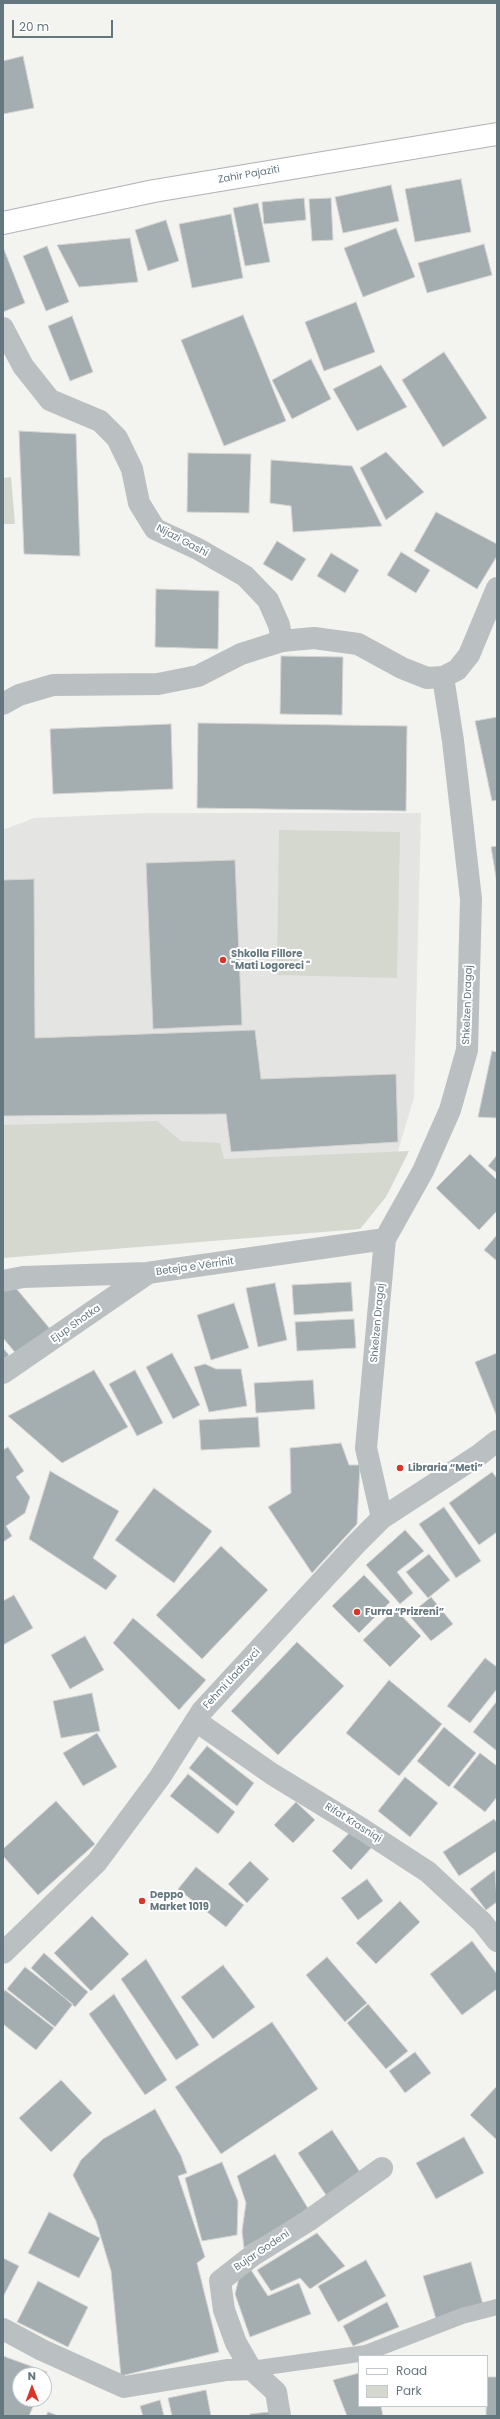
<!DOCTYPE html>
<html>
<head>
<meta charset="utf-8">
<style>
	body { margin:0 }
	#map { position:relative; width:500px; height:2419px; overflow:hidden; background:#f3f3ef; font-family:Poppins,sans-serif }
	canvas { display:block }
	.frame { position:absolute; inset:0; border:4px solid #64777f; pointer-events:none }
	.legend { position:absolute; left:358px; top:2355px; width:130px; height:52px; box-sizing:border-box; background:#fff; border:1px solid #c1c9cc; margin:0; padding:5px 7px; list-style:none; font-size:12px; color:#64777f }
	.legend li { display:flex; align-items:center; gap:8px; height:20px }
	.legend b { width:20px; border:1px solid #c1c9cc }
	.north { position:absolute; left:12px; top:2367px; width:40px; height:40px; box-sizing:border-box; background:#fff; border:1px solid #c1c9cc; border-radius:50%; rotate:359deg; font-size:11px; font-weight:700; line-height:16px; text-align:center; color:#64777f }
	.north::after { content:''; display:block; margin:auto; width:14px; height:18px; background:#d93629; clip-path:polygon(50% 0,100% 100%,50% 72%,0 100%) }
	.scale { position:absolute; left:12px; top:20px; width:101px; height:18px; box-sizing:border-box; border:2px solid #64777f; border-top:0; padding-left:5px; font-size:12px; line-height:14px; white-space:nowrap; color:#64777f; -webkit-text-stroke:3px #fff; paint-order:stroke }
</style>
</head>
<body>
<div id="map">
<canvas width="500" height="2419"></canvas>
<div class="frame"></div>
<ul class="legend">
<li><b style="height:5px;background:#fff"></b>Road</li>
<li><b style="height:11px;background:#d4d8cf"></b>Park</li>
</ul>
<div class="north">N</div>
<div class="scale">20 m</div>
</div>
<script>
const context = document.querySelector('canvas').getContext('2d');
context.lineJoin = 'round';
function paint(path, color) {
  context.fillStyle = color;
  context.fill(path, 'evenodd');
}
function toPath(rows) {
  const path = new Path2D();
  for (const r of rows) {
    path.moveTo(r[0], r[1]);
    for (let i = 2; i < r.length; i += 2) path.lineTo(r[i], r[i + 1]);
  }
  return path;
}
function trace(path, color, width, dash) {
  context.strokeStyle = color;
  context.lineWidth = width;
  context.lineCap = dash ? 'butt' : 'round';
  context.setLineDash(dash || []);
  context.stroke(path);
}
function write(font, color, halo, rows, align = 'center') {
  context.font = font + ' Poppins,sans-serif';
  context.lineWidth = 4;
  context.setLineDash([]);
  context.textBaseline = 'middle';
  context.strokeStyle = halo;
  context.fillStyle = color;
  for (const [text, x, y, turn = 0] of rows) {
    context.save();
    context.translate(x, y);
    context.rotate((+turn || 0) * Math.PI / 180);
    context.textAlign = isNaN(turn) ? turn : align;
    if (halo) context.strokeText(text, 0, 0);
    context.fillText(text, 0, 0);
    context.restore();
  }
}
const built = toPath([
	[150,813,421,813,414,1097,396,1158,3,1247,3,830,34,818]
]);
const green = toPath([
	[11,477,15,524,3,524,3,478],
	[279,830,400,832,397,978,277,975],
	[157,1121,181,1141,220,1143,224,1159,409,1151,386,1197,360,1229,3,1258,3,1125]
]);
const building = toPath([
	[23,56,34,108,3,114,3,61,23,56],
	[461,179,471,232,415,242,405,189,461,179],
	[391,185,399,221,343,233,335,197,391,185],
	[304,198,306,220,264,224,262,202,304,198],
	[331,198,333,240,312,241,309,199,331,198],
	[258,203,270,262,245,266,233,208,258,203],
	[231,214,243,278,192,288,179,224,231,214],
	[166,220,179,261,148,271,135,230,166,220],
	[396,228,415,277,363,297,344,248,396,228],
	[130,238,138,282,79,287,57,245,130,238],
	[484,244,492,275,427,293,418,263,484,244],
	[47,246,69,302,46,311,23,256,47,246],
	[3,247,25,303,3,312,3,247],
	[356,302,375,352,324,371,305,322,356,302],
	[243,315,286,421,224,446,181,340,243,315],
	[72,316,93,372,70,381,48,326,72,316],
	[444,352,487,418,443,447,402,380,444,352],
	[311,359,331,399,292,419,272,380,311,359],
	[381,365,407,407,357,431,333,389,381,365],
	[19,431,76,434,80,556,24,554,19,431],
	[386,452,424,492,386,520,360,468,386,452],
	[188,453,251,454,249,513,187,512,188,453],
	[271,460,352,466,382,526,293,532,291,506,270,503,271,460],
	[436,512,497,544,497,556,477,589,414,551,436,512],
	[277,541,306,559,292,581,263,564,277,541],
	[401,552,430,570,416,593,387,575,401,552],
	[331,553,359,570,345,593,317,576,331,553],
	[156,589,219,591,218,649,155,647,156,589],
	[281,656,343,657,342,715,280,714,281,656],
	[497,717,497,800,492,801,475,721,497,717],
	[198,723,407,726,406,811,197,808,198,723],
	[171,724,173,789,53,794,50,729,171,724],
	[497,846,497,883,491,847,497,846],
	[235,860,242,1025,153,1029,146,863,235,860],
	[34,879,35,1038,255,1030,261,1079,396,1074,398,1142,231,1152,226,1114,3,1116,3,880,34,879],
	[492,1051,497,1052,497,1118,478,1117,492,1051],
	[470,1154,497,1180,497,1211,479,1230,436,1188,470,1154],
	[497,1155,497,1173,488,1166,497,1155],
	[497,1235,497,1261,484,1250,497,1235],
	[10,1281,51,1330,19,1357,3,1338,3,1286,10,1281],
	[351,1282,353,1311,294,1315,292,1285,351,1282],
	[275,1283,287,1340,258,1347,246,1288,275,1283],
	[234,1303,249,1348,211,1360,197,1315,234,1303],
	[354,1319,356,1348,297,1351,295,1322,354,1319],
	[3,1348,9,1355,3,1360,3,1348],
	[172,1353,200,1405,173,1419,146,1367,172,1353],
	[497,1353,497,1417,475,1362,497,1353],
	[205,1364,216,1369,241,1369,247,1406,209,1412,194,1367,205,1364],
	[94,1370,128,1427,62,1463,8,1416,94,1370],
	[135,1370,163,1423,137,1436,109,1384,135,1370],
	[313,1380,315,1409,256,1413,254,1383,313,1380],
	[258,1417,260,1447,201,1450,199,1420,258,1417],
	[341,1443,349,1465,360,1465,357,1524,312,1573,268,1507,291,1493,290,1448,341,1443],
	[8,1447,24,1471,16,1477,30,1497,25,1513,6,1526,12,1536,3,1542,3,1450,8,1447],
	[50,1471,119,1511,93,1558,117,1576,106,1590,29,1539,50,1471],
	[492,1472,497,1478,497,1532,479,1545,449,1503,492,1472],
	[154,1488,212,1531,174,1583,115,1540,154,1488],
	[444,1507,481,1561,456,1578,419,1524,444,1507],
	[405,1530,424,1551,397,1572,413,1593,400,1604,366,1565,405,1530],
	[221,1546,268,1590,202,1659,156,1615,221,1546],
	[429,1554,450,1580,428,1598,406,1572,429,1554],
	[364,1575,390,1602,359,1633,332,1606,364,1575],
	[14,1595,33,1628,3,1645,3,1601,14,1595],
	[431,1597,453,1624,431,1641,409,1615,431,1597],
	[395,1609,421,1636,390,1667,363,1640,395,1609],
	[133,1618,206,1680,179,1710,113,1643,133,1618],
	[85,1636,104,1670,70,1689,51,1655,85,1636],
	[297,1642,344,1686,278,1755,231,1711,297,1642],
	[485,1658,497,1667,497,1689,470,1723,447,1706,485,1658],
	[389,1680,442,1724,399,1776,346,1733,389,1680],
	[92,1693,100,1731,61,1738,53,1701,92,1693],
	[497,1701,497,1751,473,1732,497,1701],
	[444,1727,476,1753,449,1787,417,1761,444,1727],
	[97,1733,117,1767,83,1786,63,1753,97,1733],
	[207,1746,254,1783,237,1806,189,1768,207,1746],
	[480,1753,497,1766,497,1797,485,1812,453,1787,480,1753],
	[188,1774,235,1812,218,1834,170,1796,188,1774],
	[405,1777,438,1803,410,1837,378,1811,405,1777],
	[56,1801,95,1844,38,1895,3,1856,3,1849,56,1801],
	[296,1802,315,1820,293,1843,274,1825,296,1802],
	[494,1819,497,1823,497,1851,459,1876,443,1852,494,1819],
	[354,1828,373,1846,351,1870,332,1851,354,1828],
	[250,1861,269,1879,247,1903,228,1884,250,1861],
	[196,1867,244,1905,226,1927,178,1889,196,1867],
	[495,1870,497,1902,486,1910,470,1889,495,1870],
	[367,1879,383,1901,358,1920,341,1898,367,1879],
	[400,1901,420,1922,376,1964,356,1943,400,1901],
	[92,1916,129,1954,91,1991,54,1953,92,1916],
	[472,1941,497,1974,497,1989,462,2015,430,1974,472,1941],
	[44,1953,88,1992,75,2007,31,1968,44,1953],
	[327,1957,367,2003,345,2022,306,1975,327,1957],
	[146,1959,199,2045,176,2060,121,1979,146,1959],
	[223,1965,255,2007,213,2039,181,1997,223,1965],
	[25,1967,73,2004,55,2027,7,1989,25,1967],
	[5,1990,54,2028,36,2050,3,2024,3,1993,5,1990],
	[114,1994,167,2080,145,2095,89,2014,114,1994],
	[368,2004,408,2051,386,2069,347,2023,368,2004],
	[272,2022,318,2089,221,2154,175,2087,272,2022],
	[415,2052,431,2073,405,2093,389,2071,415,2052],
	[61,2080,92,2113,51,2152,19,2118,61,2080],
	[497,2086,497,2140,470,2115,497,2086],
	[155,2109,181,2156,187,2173,178,2176,205,2257,197,2263,219,2352,121,2376,111,2271,96,2221,73,2175,81,2160,103,2139,155,2109],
	[332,2130,362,2175,328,2198,298,2153,332,2130],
	[464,2137,484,2173,436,2199,416,2163,464,2137],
	[275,2154,309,2210,244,2248,242,2231,246,2203,237,2176,275,2154],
	[222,2162,238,2201,237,2235,202,2241,185,2178,222,2162],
	[49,2212,100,2238,79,2278,28,2253,49,2212],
	[317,2233,345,2266,310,2289,300,2278,271,2291,257,2270,317,2233],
	[3,2258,19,2266,3,2297,3,2258],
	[366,2260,386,2296,338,2322,318,2286,366,2260],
	[471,2262,484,2308,437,2322,423,2276,471,2262],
	[251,2270,268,2296,299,2283,311,2314,250,2337,235,2294,239,2278,251,2270],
	[38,2281,88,2307,68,2347,17,2322,38,2281],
	[387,2302,399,2327,353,2346,343,2326,387,2302],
	[3,2356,47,2372,44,2381,44,2375,20,2375,20,2399,36,2399,29,2416,3,2416,3,2356],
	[359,2373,359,2406,381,2406,383,2416,347,2416,333,2380,359,2373],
	[487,2377,497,2377,497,2416,486,2416,487,2377],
	[206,2390,211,2416,172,2416,168,2398,206,2390],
	[160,2400,164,2416,143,2416,140,2406,160,2400],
	[48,2412,59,2416,46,2416,48,2412],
	[269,2412,270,2416,250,2416,250,2414,269,2412]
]);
const service = toPath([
	[251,2369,366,2353,462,2316,497,2307]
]);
const minor = toPath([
	[3,328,23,366,50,400,100,421,117,438,132,469,139,503,155,529,198,549,245,576,268,600,279,625,282,641],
	[3,1281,23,1277,147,1273,385,1239],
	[3,1373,147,1274],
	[382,1518,366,1448,385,1239,423,1171,450,1110,467,1050,471,899,453,741,443,677],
	[196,1721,272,1774,362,1829,428,1872,482,1922,497,1941],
	[3,1953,97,1862,160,1777,202,1711,356,1544,382,1518,479,1455,497,1441],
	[3,2329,42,2350,124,2387,227,2370,251,2369],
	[280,2416,276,2392,251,2369,236,2343,224,2310,220,2281,252,2256,308,2221,382,2168]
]);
const tertiary = toPath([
	[3,704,19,695,53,685,158,684,198,676,241,654,282,641,314,638,358,644,402,668,427,678,443,677,457,670,469,655,497,588]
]);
const primary = toPath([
	[3,223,154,191,497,134]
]);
const markers = [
	[223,960,4,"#d93629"],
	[400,1468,4,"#d93629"],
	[357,1612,4,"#d93629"],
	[142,1901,4,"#d93629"]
];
const streetNames = [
	["Zahir Pajaziti",249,175,-10],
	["Nijazi Gashi",182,541,28],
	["Shkelzen Dragaj",468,1005,-88],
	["Beteja e Vërrinit",195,1267,-8],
	["Shkelzen Dragaj",378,1323,-85],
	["Ejup Shotka",76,1324,-35],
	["Fehmi Lladrovci",232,1679,-47],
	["Rifat Krasniqi",353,1823,32],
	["Bujar Godeni",262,2251,-34]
];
const poiNames = [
	["Shkolla Fillore",231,954],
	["\"Mati Logoreci \"",231,966],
	["Libraria “Meti”",408,1468],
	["Furra “Prizreni”",365,1612],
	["Deppo",150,1895],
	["Market 1019",150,1907]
];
paint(built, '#e4e4e3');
paint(green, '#d4d8cf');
paint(building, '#a4adb0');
trace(building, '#d4d4d2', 1);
trace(primary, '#aeb3b6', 24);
trace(service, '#babfc1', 16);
trace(minor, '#babfc1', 22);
trace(tertiary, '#babfc1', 22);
trace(primary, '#fff', 22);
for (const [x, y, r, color] of markers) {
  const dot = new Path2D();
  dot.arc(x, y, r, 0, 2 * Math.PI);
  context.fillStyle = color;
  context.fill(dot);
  trace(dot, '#fff', 1.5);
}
write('10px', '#64777f', '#fff', streetNames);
write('bold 10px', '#64777f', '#fff', poiNames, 'left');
</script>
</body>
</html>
